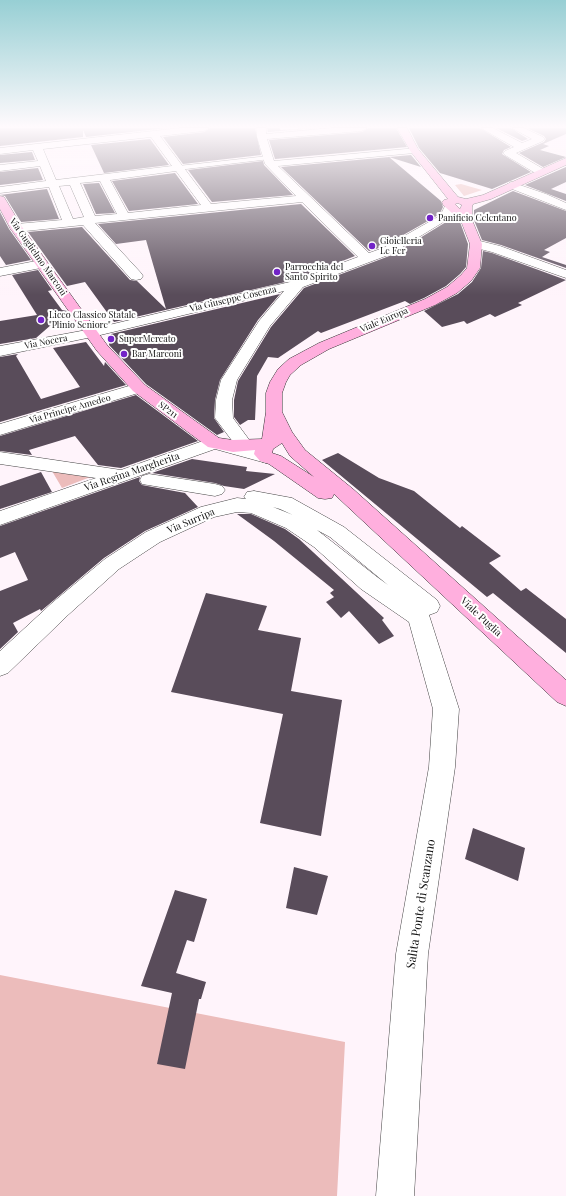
<!DOCTYPE html>
<html>
<head>
<meta charset="utf-8">
<style>
	body { margin:0 }
	canvas { display:block; background:#fff4fb }
</style>
</head>
<body>
<canvas width="566" height="1196"></canvas>
<script>
const context = document.querySelector('canvas').getContext('2d');
context.lineJoin = 'round';
function paint(path, color) {
  context.fillStyle = color;
  context.fill(path, 'evenodd');
}
function toPath(rows) {
  const path = new Path2D();
  for (const r of rows) {
    path.moveTo(r[0], r[1]);
    for (let i = 2; i < r.length; i += 2) path.lineTo(r[i], r[i + 1]);
  }
  return path;
}
function trace(path, color, width, dash) {
  context.strokeStyle = color;
  context.lineWidth = width;
  context.lineCap = dash ? 'butt' : 'round';
  context.setLineDash(dash || []);
  context.stroke(path);
}
function write(font, color, halo, rows, align = 'center') {
  context.font = font + ' "Playfair Display",serif';
  context.lineWidth = 4;
  context.setLineDash([]);
  context.textBaseline = 'middle';
  context.strokeStyle = halo;
  context.fillStyle = color;
  for (const [text, x, y, turn = 0] of rows) {
    context.save();
    context.translate(x, y);
    context.rotate((+turn || 0) * Math.PI / 180);
    context.textAlign = isNaN(turn) ? turn : align;
    if (halo) context.strokeText(text, 0, 0);
    context.fillText(text, 0, 0);
    context.restore();
  }
}
const green = toPath([
	[461,184,482,190,464,196,455,185],
	[52,471,93,476,62,488],
	[0,975,345,1042,337,1196,0,1196]
]);
const building = toPath([
	[0,128,167,128,86,137,83,130,83,137,0,146],
	[210,128,255,128,261,155,183,164,163,137,204,132],
	[267,128,279,128,281,130,315,128,268,132],
	[368,128,396,128,407,147,275,159,269,140,362,132],
	[409,128,480,128,511,147,504,150,502,154,531,172,492,189,440,173,419,148],
	[496,128,511,128,528,139,522,141],
	[527,128,566,128,566,134,543,144,549,146,540,150,566,157,543,167,519,153,544,142,546,139,544,136],
	[150,139,169,165,104,173,91,145],
	[32,152,35,160,0,163,0,155],
	[411,155,421,167,389,157,441,201,443,207,440,213,435,217,382,247,369,251,281,167],
	[263,161,264,165,293,195,212,202,188,170],
	[566,167,566,182,551,189,566,194,566,201,525,185],
	[38,168,43,180,0,185,0,172],
	[175,173,198,204,129,211,112,181],
	[99,183,115,213,96,214,83,184],
	[47,189,59,219,21,222,5,196,0,195],
	[513,191,566,211,566,238,544,250,550,252,542,257,566,265,566,268,501,245,482,240,474,220,474,210],
	[301,204,355,256,294,280,114,322,85,282,67,286,28,232,82,227,130,280,137,281,166,309,146,240,116,244,98,224],
	[0,212,9,229,31,260,6,265,0,256],
	[453,216,460,222,468,244,466,267,460,274,446,286,424,298,410,304,405,301,321,333,318,331,278,358,268,357,257,376,255,420,248,420,240,425,234,417,234,400,238,381,271,327,304,288,392,255,451,219],
	[483,251,492,253,566,280,518,303,522,305,495,317,490,314,467,324,464,321,442,327,424,311,458,294,472,282,481,268],
	[38,270,52,290,48,291,62,310,67,311,36,338,0,344,0,321,37,315,12,275],
	[280,294,258,320,220,380,215,400,214,418,224,432,217,435,146,384,109,345,111,334],
	[86,342,104,366,105,362,126,385,0,422,0,357,18,354,16,356,41,399,80,387,53,348],
	[136,395,198,441,121,468,98,465,75,436,29,450,32,455,0,451,0,436],
	[338,453,379,478,414,491,460,528,462,526,501,556,489,563,521,591,526,588,566,619,566,653,493,593,487,597,322,460],
	[192,459,247,467,246,471,275,474,244,489,224,486,215,483,152,473],
	[41,472,52,492,0,509,0,486],
	[140,477,139,481,142,485,185,493,198,507,145,531,104,558,41,611,40,609,13,623,18,632,0,649,0,591,28,580,15,552,0,558,0,526],
	[237,514,251,514,285,529,299,539,384,618,382,620,394,636,379,644,349,611,341,618,326,602,334,597,330,593,334,590,274,541],
	[206,593,267,606,258,630,301,638,291,691,342,700,321,836,260,823,283,714,171,692],
	[473,828,525,848,518,881,465,859],
	[294,867,328,876,317,915,286,908],
	[175,890,207,899,194,942,187,940,176,973,206,982,201,999,199,999,185,1069,157,1064,172,993,141,986]
]);
const lane = toPath([
	[268,156,271,158,270,159,178,170,175,168,178,166,268,156]
]);
const street = toPath([
	[180,128,209,128,204,131,160,136,211,204,296,196,265,164,257,137,256,128,266,128,266,134,331,128,367,128,362,131,267,139,274,161,417,148,419,150,417,152,414,153,278,166,369,253,383,248,436,218,441,214,446,204,454,204,456,206,450,218,391,254,303,287,270,326,237,380,232,400,233,418,253,445,251,447,272,453,275,457,272,461,266,463,215,449,0,525,0,511,96,478,0,464,0,452,121,470,214,437,233,442,215,418,216,400,221,380,259,321,284,291,92,337,0,356,0,346,92,329,294,281,358,257,302,202,95,223,141,273,143,276,141,279,136,280,131,279,83,225,16,232,12,231,10,228,12,225,16,224,62,220,49,187,0,193,0,187,46,181,40,166,0,171,0,165,38,161,33,150,0,154,0,148,180,128],
	[151,137,172,166,56,180,43,149,151,137],
	[176,171,201,205,128,213,110,180,176,171],
	[100,181,117,214,95,216,80,183,100,181],
	[70,185,84,217,73,219,59,186,70,185],
	[481,128,493,128,522,143,532,139,512,128,524,128,543,137,545,139,543,141,516,153,545,170,546,172,545,174,537,174,505,155,503,153,505,151,514,147,481,128],
	[511,182,546,194,566,203,566,210,507,187,506,185,511,182],
	[476,240,500,246,566,270,566,278,492,252,472,247,470,244,472,241,476,240],
	[41,260,46,261,47,264,46,267,0,276,0,268,41,260],
	[139,383,145,385,147,388,145,391,0,435,0,424,139,383],
	[149,474,215,484,222,486,225,490,222,494,215,496,142,484,140,480,142,476,149,474],
	[254,491,292,498,344,527,437,600,440,606,437,612,429,615,459,709,455,767,428,954,414,1196,376,1196,396,954,429,767,433,709,409,622,361,589,314,547,286,528,251,513,237,512,214,517,160,542,119,569,68,615,8,673,0,676,0,651,52,603,105,559,146,532,201,507,237,498,246,499,244,497,247,492,254,491],
	[273,507,280,509,293,515,273,507],
	[317,530,330,537,388,585,377,577,317,530]
]);
const secondary = toPath([
	[397,128,407,128,418,149,458,197,466,199,483,195,566,158,566,165,491,199,473,204,472,207,472,220,482,244,480,268,471,281,457,293,435,305,329,349,301,365,290,375,286,382,282,393,282,412,292,432,305,450,353,489,566,680,566,706,557,702,334,494,332,498,325,499,318,498,269,464,260,461,254,454,255,450,233,452,208,447,133,391,97,351,10,228,0,209,0,196,4,197,22,227,107,345,145,385,219,438,233,440,262,439,266,412,266,393,270,382,278,369,289,359,319,343,425,299,447,287,461,275,467,268,470,244,461,221,443,205,442,202,444,200,448,199,411,152,397,128],
	[458,203,462,205,460,209,455,204,458,203],
	[282,443,290,456,314,477,281,456,272,453,273,449,282,443]
]);
const markers = [
	[430,218,4,"#7223c7"],
	[372,246,4,"#7223c7"],
	[277,272,4,"#7223c7"],
	[41,320,4,"#7223c7"],
	[111,339,4,"#7223c7"],
	[124,354,4,"#7223c7"]
];
const farPoinames = [
	["Panificio Celentano",438,218],
	["Gioielleria",380,241],
	["Le Fer",380,251],
	["Parrocchia del",285,267],
	["Santo Spirito",285,277],
	["Liceo Classico Statale",49,315],
	["\"Plinio Seniore\"",49,325],
	["SuperMercato",119,339],
	["Bar Marconi",132,354]
];
const farStreetnames = [
	["Via Guglielmo Marconi",38,257,55],
	["Via Giuseppe Cosenza",233,299,-13],
	["Viale Europa",384,320,-23],
	["Via Nocera",46,342,-11],
	["Via Principe Amedeo",70,409,-16],
	["SP211",168,410,36]
];
const streetNames = [
	["Via Regina Margherita",132,472,-19],
	["Via Surripa",191,521,-23],
	["Viale Puglia",481,617,43]
];
const nearStreetnames = [
	["Salita Ponte di Scanzano",421,904,-81]
];
paint(green, '#ecbcbb');
paint(building, '#594c5a');
trace(lane, '#444', 1);
trace(street, '#444', 1);
trace(secondary, '#333', 1);
paint(lane, '#fff');
paint(street, '#fff');
paint(secondary, '#ffafde');
const sky = context.createLinearGradient(0, 0, 0, 295);
sky.addColorStop(0, '#97cfd4');
sky.addColorStop(0.43, '#fffafd');
sky.addColorStop(1, '#fffafd00');
context.fillStyle = sky;
context.fillRect(0, 0, 566, 295);
for (const [x, y, r, color] of markers) {
  const dot = new Path2D();
  dot.arc(x, y, r, 0, 2 * Math.PI);
  context.fillStyle = color;
  context.fill(dot);
  trace(dot, '#fff', 1.5);
}
write('9px', '#111', '#fff', farPoinames, 'left');
write('9px', '#111', '#fff', farStreetnames);
write('10px', '#111', '#fff', streetNames);
write('12px', '#111', '#fff', nearStreetnames);
</script>
</body>
</html>
